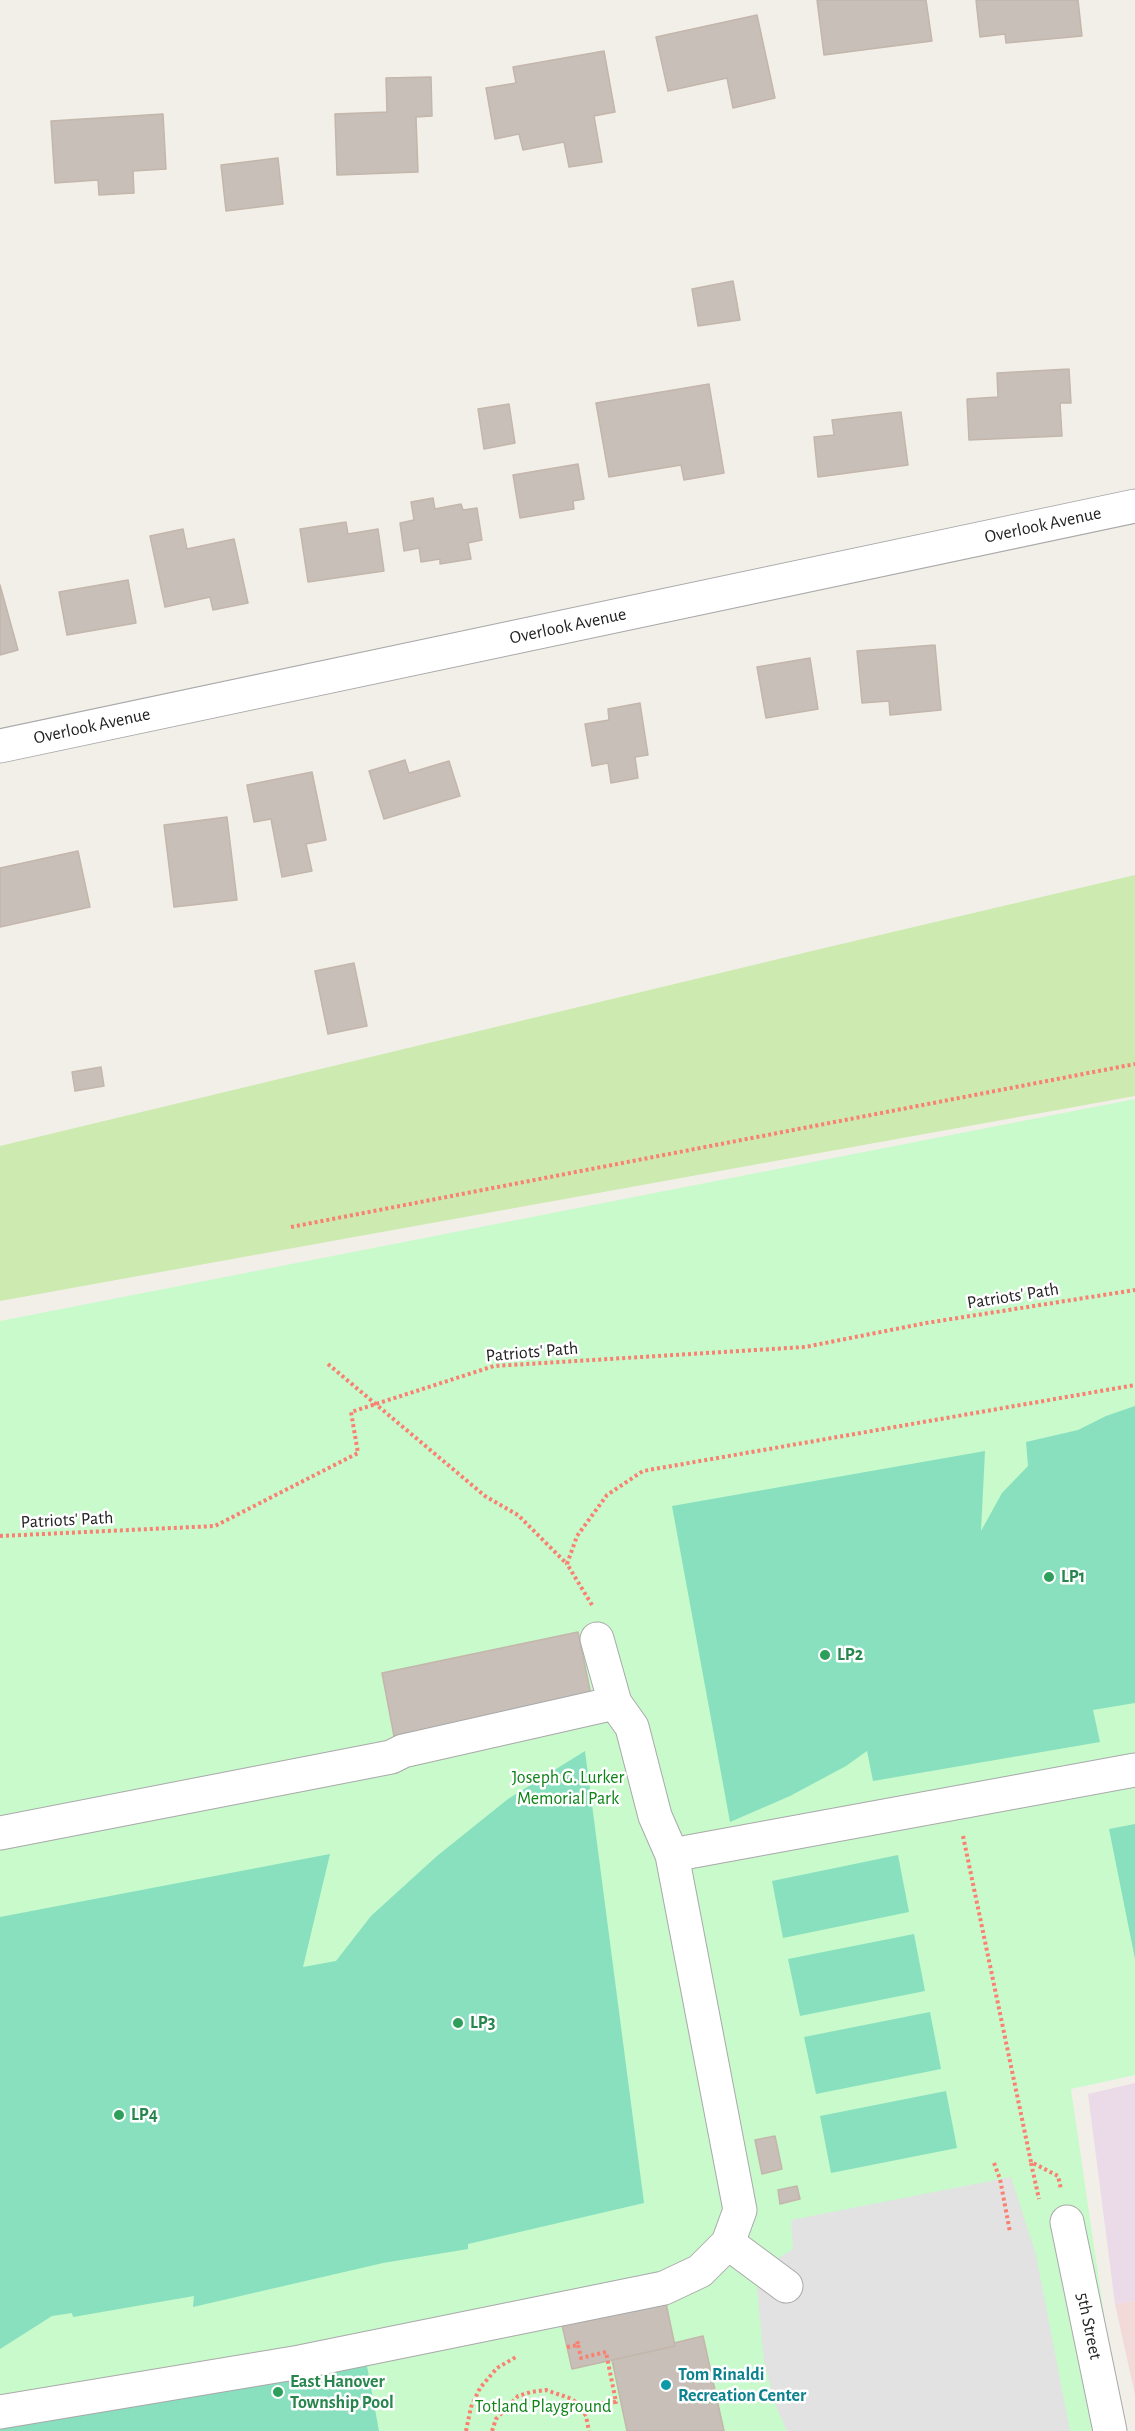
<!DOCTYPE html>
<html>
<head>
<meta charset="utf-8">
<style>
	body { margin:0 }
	canvas { display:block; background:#f2efe9 }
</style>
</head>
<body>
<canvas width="1135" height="2431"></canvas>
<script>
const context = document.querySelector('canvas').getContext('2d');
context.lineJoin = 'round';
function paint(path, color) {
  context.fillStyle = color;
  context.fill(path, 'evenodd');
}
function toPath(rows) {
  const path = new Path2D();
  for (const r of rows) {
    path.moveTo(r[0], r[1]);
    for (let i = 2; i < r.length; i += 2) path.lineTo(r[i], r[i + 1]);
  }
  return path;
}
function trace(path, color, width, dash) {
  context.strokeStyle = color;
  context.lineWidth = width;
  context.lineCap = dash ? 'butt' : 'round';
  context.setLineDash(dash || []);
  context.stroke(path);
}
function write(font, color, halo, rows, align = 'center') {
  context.font = font + ' "Alegreya Sans",sans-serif';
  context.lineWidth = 5;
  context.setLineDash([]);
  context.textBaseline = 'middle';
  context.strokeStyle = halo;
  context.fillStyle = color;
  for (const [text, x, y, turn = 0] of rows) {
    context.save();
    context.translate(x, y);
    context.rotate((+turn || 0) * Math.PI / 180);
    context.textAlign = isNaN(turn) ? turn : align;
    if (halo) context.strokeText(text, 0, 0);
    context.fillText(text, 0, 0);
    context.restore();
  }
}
const commercial = toPath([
	[1135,2301,1135,2395,1115,2304]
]);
const industrial = toPath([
	[1135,2083,1135,2301,1115,2304,1088,2094]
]);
const grass = toPath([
	[1135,875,1135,1096,0,1301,0,1146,816,950]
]);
const park = toPath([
	[1135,1099,1135,2075,1071,2089,1121,2431,0,2431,0,1321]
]);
const pitch = toPath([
	[1135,1406,1135,1703,1093,1710,1100,1742,873,1781,867,1751,846,1766,790,1796,730,1822,672,1506,985,1451,981,1531,1002,1493,1028,1466,1026,1442,1078,1430,1106,1416],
	[585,1751,644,2203,468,2244,468,2249,383,2263,193,2307,194,2296,73,2317,72,2313,52,2316,0,2349,0,1917,330,1854,303,1967,336,1961,371,1916,437,1856,508,1799],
	[1135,1824,1135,1959,1109,1829],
	[898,1855,909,1912,783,1938,772,1881],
	[914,1934,925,1991,800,2016,788,1959],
	[930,2012,941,2069,816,2094,804,2037],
	[946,2091,957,2148,831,2173,820,2116],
	[367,2366,379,2431,0,2431,1,2417]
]);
const parking = toPath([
	[1011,2177,1036,2255,1070,2431,787,2431,775,2404,764,2361,757,2289,766,2266,793,2249,791,2220]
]);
const building = toPath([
	[817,0,926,0,932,41,824,55,817,0],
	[976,0,1078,0,1082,36,1006,43,1005,34,980,37,976,0],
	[757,15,775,98,733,108,727,78,668,91,656,37,757,15],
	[604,51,615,112,594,116,602,162,569,167,564,142,523,150,519,134,495,139,486,88,516,83,513,67,604,51],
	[431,77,432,116,416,117,418,172,337,175,335,114,387,112,386,78,431,77],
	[163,114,166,169,133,171,134,193,99,195,98,180,55,183,51,121,163,114],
	[278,158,283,204,226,211,221,165,278,158],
	[733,281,740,320,698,326,692,289,733,281],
	[1069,369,1071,403,1060,403,1062,436,969,440,967,399,998,397,997,373,1069,369],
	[709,384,724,473,684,480,681,465,609,477,596,403,709,384],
	[509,404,515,443,484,449,478,409,509,404],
	[901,412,908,465,818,477,814,437,834,435,832,420,901,412],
	[578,464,584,499,573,501,574,509,520,518,513,475,578,464],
	[433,498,435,509,461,504,463,510,477,508,482,540,468,543,471,559,440,564,440,559,421,562,419,548,404,551,400,523,414,520,411,502,433,498],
	[346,522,348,534,378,529,384,571,308,582,300,529,346,522],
	[183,529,187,549,234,539,248,603,213,610,210,597,165,607,150,536,183,529],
	[128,580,136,623,67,635,59,592,128,580],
	[0,585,18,650,0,655,0,585],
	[935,645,941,710,890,715,889,701,862,703,857,651,935,645],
	[810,658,818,709,766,718,757,667,810,658],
	[640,703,648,755,635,757,638,778,611,783,608,763,592,766,585,724,609,720,608,709,640,703],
	[405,760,409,773,449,761,460,796,384,819,369,771,405,760],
	[312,772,326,840,306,844,312,871,282,877,271,819,254,822,247,785,312,772],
	[227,817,237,900,174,907,164,825,227,817],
	[78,851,90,907,0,927,0,868,78,851],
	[354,963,367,1026,328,1034,315,971,354,963],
	[101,1067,104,1086,75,1091,72,1072,101,1067],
	[578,1632,591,1695,394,1736,382,1673,578,1632],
	[775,2136,782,2169,762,2174,755,2140,775,2136],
	[797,2186,800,2199,780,2204,778,2190,797,2186],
	[666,2303,675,2346,572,2369,562,2325,666,2303],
	[703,2336,724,2431,627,2431,612,2360,675,2346,674,2343,703,2336]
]);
const path = toPath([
	[291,1227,1135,1064],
	[328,1364,485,1496,518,1515,567,1564],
	[0,1536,215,1526,358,1453,351,1412,494,1366,805,1347,926,1323,1135,1290],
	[592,1605,567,1564,577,1536,607,1495,643,1471,1135,1385],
	[963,1836,1031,2162,1058,2176,1061,2189],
	[994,2163,1000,2179,1010,2232],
	[1031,2163,1039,2199],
	[578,2345,581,2358,606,2352,616,2402,581,2406],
	[567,2347,578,2345,577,2340],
	[466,2431,471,2407,480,2388,497,2368,516,2357],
	[492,2431,496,2419,518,2396,531,2392,546,2390,572,2399,580,2406,586,2416,589,2431]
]);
const street = toPath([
	[0,746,1135,506],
	[0,1833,391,1757,403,1751,615,1703],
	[672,1855,1135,1770],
	[1067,2222,1110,2431],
	[728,2243,786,2286],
	[0,2412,300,2362,664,2288,700,2271,728,2243,740,2210,672,1855,655,1816,632,1727,615,1703,597,1639]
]);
const markers = [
	[1049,1577,6,"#2e9e5b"],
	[825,1655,6,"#2e9e5b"],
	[458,2023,6,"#2e9e5b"],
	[119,2115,6,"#2e9e5b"],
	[666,2385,6,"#0f9aa8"],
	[278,2392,6,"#2e9e5b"]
];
const streetNames = [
	["Overlook Avenue",1043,525,-12],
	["Overlook Avenue",568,626,-12],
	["Overlook Avenue",92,726,-12],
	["Patriots' Path",1013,1296,-9],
	["Patriots' Path",532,1352,-5],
	["Patriots' Path",67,1520,-3],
	["5th Street",1089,2326,78]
];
const leisureNames = [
	["LP1",1061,1577],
	["LP2",837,1655],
	["LP3",470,2023],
	["LP4",131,2115],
	["East Hanover",290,2382],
	["Township Pool",290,2403]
];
const parkNames = [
	["Joseph G. Lurker",568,1778],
	["Memorial Park",568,1799],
	["Totland Playground",543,2407]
];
const cultureNames = [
	["Tom Rinaldi",678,2375],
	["Recreation Center",678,2396]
];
paint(commercial, '#f2dad9');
paint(industrial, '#ebdbe8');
paint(grass, '#cdebb0');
paint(park, '#c8facc');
paint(pitch, '#88e0be');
paint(parking, '#e2e2e2');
paint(building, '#c7bfb8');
trace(building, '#c4b6ab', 1.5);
trace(street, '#a9a9a9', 35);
trace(path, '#fa8072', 4, [3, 3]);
trace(street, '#fff', 33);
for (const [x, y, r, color] of markers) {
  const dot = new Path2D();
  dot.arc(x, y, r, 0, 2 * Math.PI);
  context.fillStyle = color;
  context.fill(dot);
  trace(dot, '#fff', 2);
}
write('18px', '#222', '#fff', streetNames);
write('bold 18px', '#27864d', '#fff', leisureNames, 'left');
write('18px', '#0c8416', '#fff', parkNames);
write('bold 18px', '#0d838f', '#fff', cultureNames, 'left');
</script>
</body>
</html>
